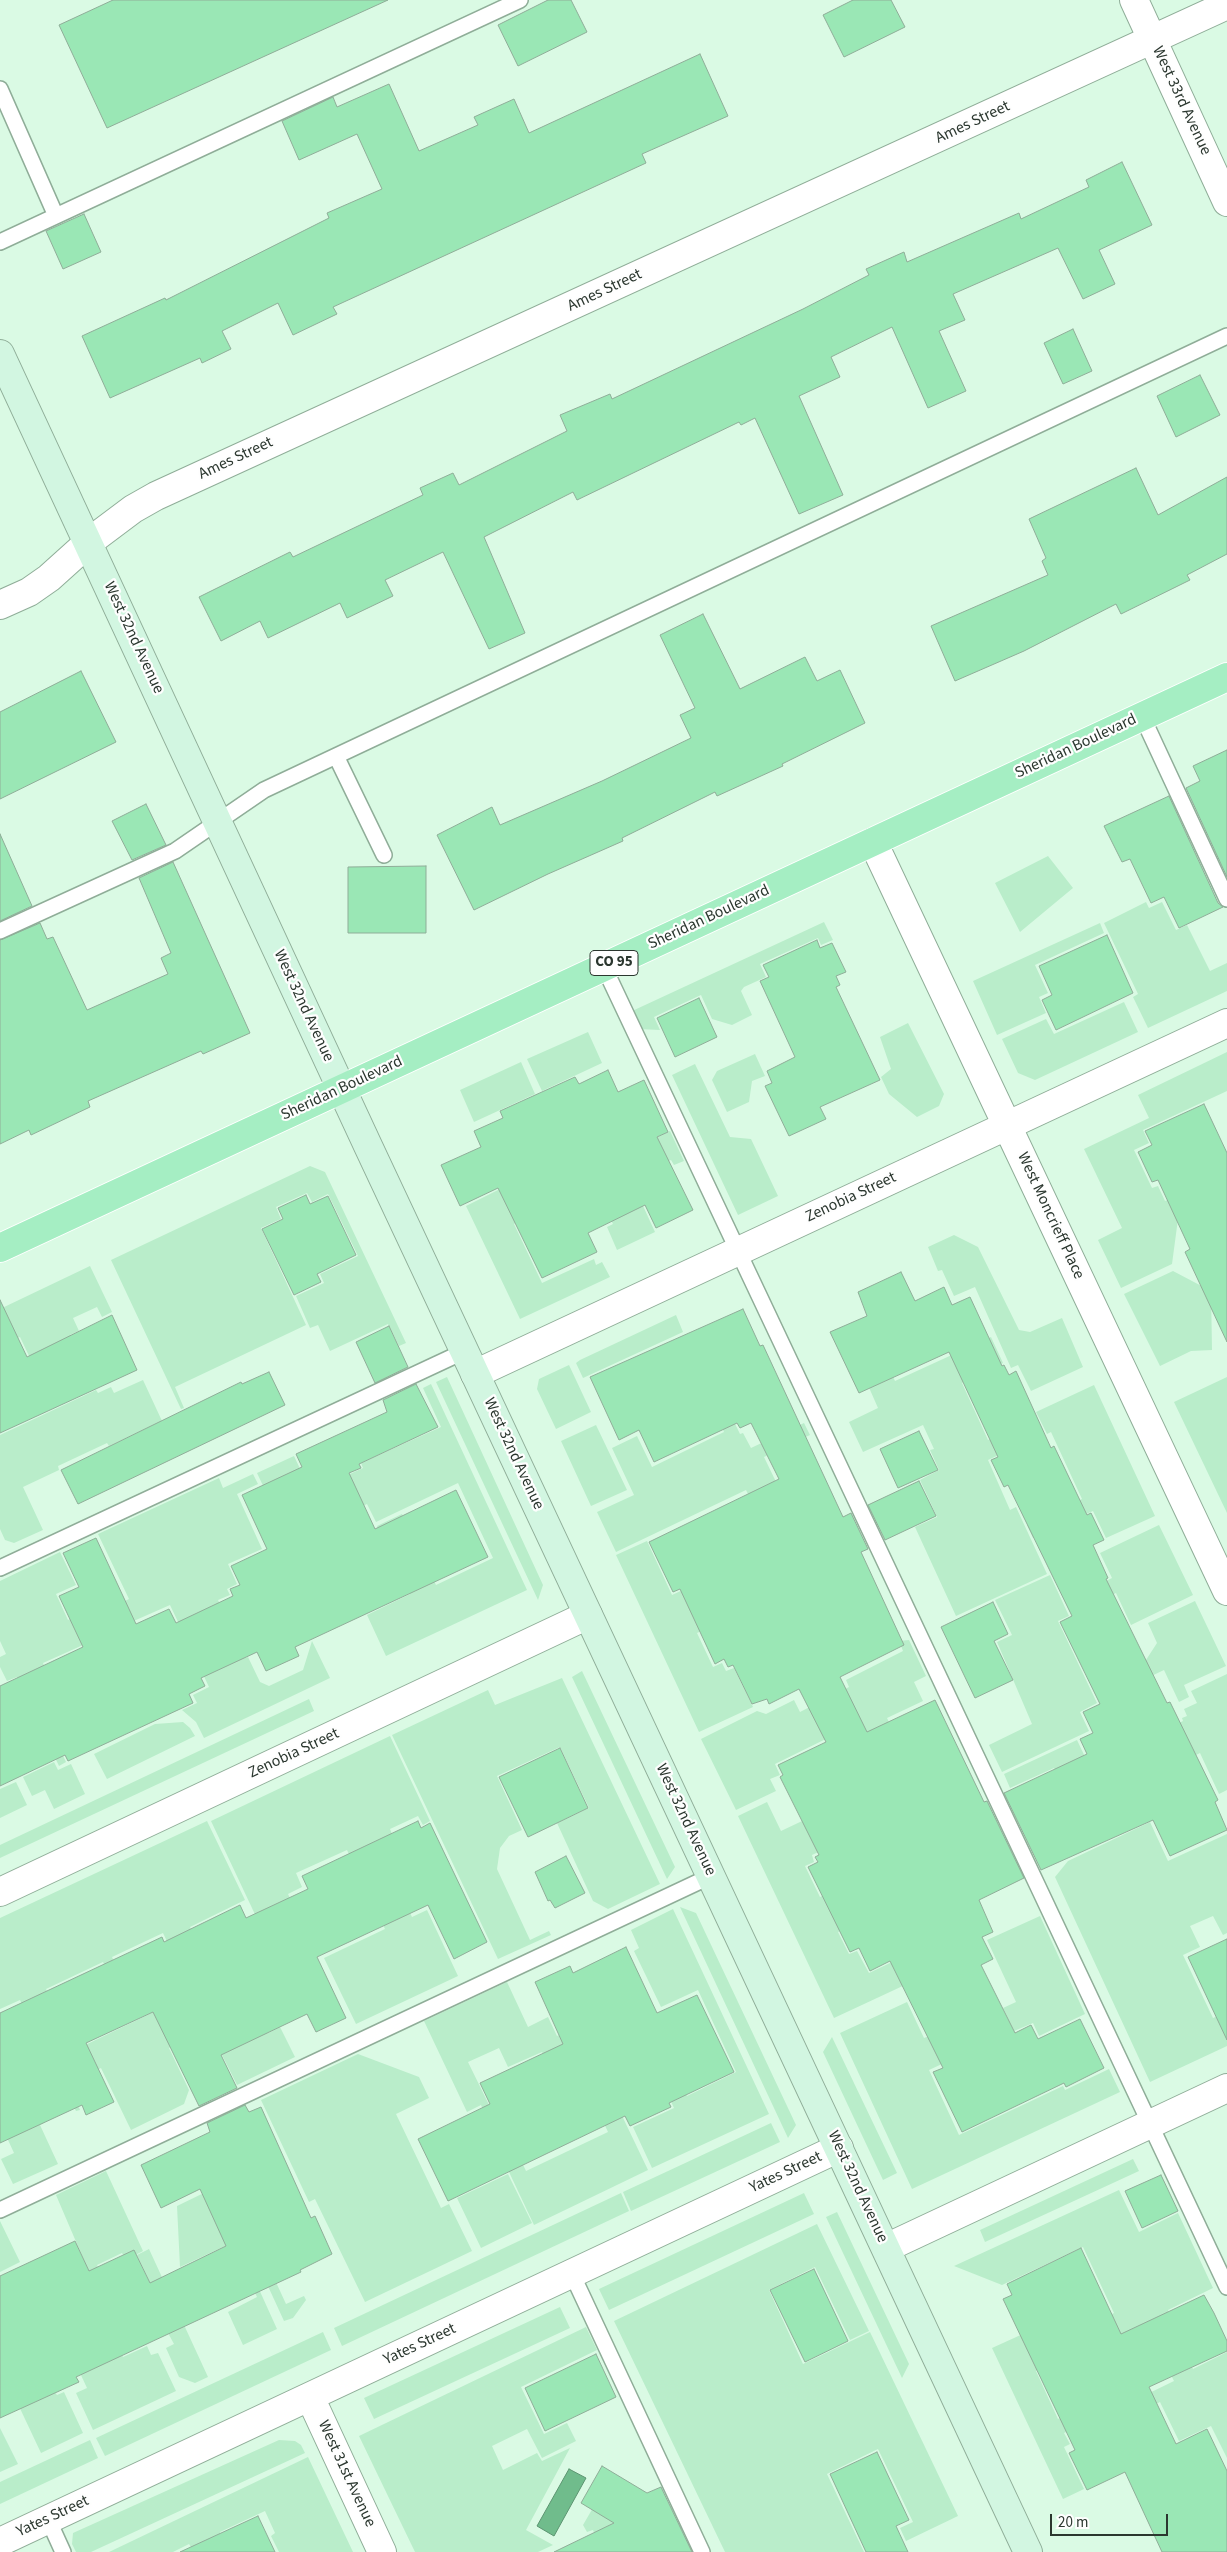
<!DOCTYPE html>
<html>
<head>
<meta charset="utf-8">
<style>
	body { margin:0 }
	#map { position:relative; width:1227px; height:2552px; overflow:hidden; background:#dafae4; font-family:"Source Sans 3",sans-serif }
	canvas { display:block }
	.scale { position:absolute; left:1050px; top:2514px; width:118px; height:22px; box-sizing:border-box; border:2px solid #2b372f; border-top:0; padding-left:6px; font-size:15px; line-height:18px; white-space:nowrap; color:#2b372f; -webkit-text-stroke:4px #fefefe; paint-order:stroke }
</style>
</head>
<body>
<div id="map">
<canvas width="1227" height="2552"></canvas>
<div class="scale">20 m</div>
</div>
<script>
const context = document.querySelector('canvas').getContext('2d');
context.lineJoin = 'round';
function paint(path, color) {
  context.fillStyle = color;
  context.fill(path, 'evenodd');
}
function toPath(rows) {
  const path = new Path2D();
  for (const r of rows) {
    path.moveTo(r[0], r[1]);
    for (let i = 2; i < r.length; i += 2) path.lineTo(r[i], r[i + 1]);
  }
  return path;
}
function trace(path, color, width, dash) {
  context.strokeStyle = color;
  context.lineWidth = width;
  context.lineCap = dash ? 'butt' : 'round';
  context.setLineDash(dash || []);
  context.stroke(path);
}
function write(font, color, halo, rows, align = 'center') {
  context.font = font + ' "Source Sans 3",sans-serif';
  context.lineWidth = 4.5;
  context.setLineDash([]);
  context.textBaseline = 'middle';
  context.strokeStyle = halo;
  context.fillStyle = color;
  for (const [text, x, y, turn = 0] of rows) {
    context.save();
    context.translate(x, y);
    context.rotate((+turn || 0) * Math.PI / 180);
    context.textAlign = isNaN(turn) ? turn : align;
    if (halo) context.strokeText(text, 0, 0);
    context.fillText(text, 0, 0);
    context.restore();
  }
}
const green = toPath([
	[1048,856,1073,888,1020,932,995,883],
	[1146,902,1149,908,1162,902,1176,930,1187,925,1210,971,1227,963,1227,991,1148,1028,1133,997,1138,994,1104,923],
	[824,922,833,940,821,945,818,938,760,964,766,977,744,987,741,991,752,1015,732,1025,712,1019,701,995,654,1017,660,1030,638,1029,630,1012],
	[1100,923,1104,933,1035,965,1048,993,1039,997,1046,1013,997,1035,973,981],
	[1124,1002,1138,1032,1035,1080,1018,1073,1002,1039,1046,1019,1054,1034],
	[908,1023,944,1094,939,1106,917,1117,889,1094,881,1077,891,1069,880,1037],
	[588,1032,602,1063,542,1091,527,1059],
	[1227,1052,1227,1091,1143,1130,1149,1143,1134,1150,1152,1188,1158,1186,1165,1201,1176,1196,1180,1204,1172,1264,1121,1288,1098,1240,1122,1228,1084,1149,1149,1118,1138,1095],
	[755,1054,765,1076,752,1081,749,1102,727,1112,712,1080,717,1071],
	[521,1062,535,1094,474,1122,460,1090],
	[695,1064,730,1137,751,1139,778,1196,738,1215,672,1075],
	[670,1131,684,1161,674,1165,671,1160,654,1168,627,1171,655,1232,617,1250,607,1227,613,1224,594,1186,514,1224,542,1283,594,1259,596,1265,602,1262,610,1277,520,1319,466,1206,502,1188,639,1146],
	[310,1166,325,1172,406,1343,399,1346,388,1324,330,1351,318,1325,310,1328,296,1296,324,1283,320,1274,358,1256,328,1194,312,1202,307,1193,276,1207,281,1219,261,1228,306,1325,175,1387,184,1408,181,1409,111,1260],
	[954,1235,978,1247,1019,1330,1030,1332,1062,1318,1083,1367,1031,1391,1018,1365,1011,1368,975,1287,954,1296,942,1270,938,1271,928,1247],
	[90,1266,112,1312,102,1317,97,1307,73,1318,79,1331,70,1335,95,1388,54,1408,20,1337,8,1342,0,1309],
	[1173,1271,1211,1291,1212,1350,1191,1351,1160,1366,1124,1294],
	[676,1315,683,1332,583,1378,576,1363,580,1360],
	[991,1337,1003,1363,962,1383,988,1440,1034,1419,1042,1435,988,1460,1010,1510,1016,1507,1047,1574,956,1616,915,1527,937,1517,920,1480,939,1470,930,1450,934,1449,923,1425,863,1452,849,1422,878,1408,867,1383,887,1364,895,1381],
	[569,1365,591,1412,556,1429,537,1389,539,1379],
	[447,1377,543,1585,538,1600,436,1382],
	[1227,1377,1227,1513,1174,1402],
	[143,1380,162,1421,109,1446,107,1443,58,1466,59,1470,23,1487,43,1530,14,1543,5,1540,0,1529,0,1435,96,1390,98,1393,111,1387,114,1393],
	[431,1384,527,1590,386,1656,367,1615,410,1594,377,1526,402,1514,436,1585,493,1558,458,1483,376,1522,367,1504,332,1521,317,1489,363,1468,361,1463,441,1427,423,1388],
	[1094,1385,1155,1516,1106,1538,1093,1511,1033,1538,1027,1525,1082,1499,1051,1432,1047,1434,1036,1412],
	[722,1397,740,1434,743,1433,751,1448,804,1423,810,1435,764,1457,778,1486,775,1549,746,1490,616,1552,597,1512,634,1495,612,1448,637,1436,652,1467,724,1432,711,1402],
	[596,1425,627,1490,591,1506,561,1441],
	[294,1456,327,1526,276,1513,257,1473],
	[253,1474,258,1484,237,1494,262,1549,228,1564,237,1584,227,1589,230,1595,218,1600,245,1658,248,1657,260,1682,269,1686,303,1670,312,1641,330,1678,204,1738,196,1722,182,1710,197,1703,193,1695,209,1687,170,1605,120,1627,111,1608,129,1599,98,1534,219,1478,223,1488],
	[1159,1525,1193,1595,1131,1625,1116,1593,1071,1614,1065,1601,1112,1578,1100,1553],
	[647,1541,672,1595,763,1553,708,1628,697,1633,713,1667,722,1663,726,1671,734,1668,753,1707,699,1732,616,1555],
	[60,1552,76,1585,56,1594,68,1620,87,1612,92,1641,43,1663,46,1670,27,1679,66,1762,59,1766,17,1677,7,1681,0,1667,0,1657,6,1654,0,1641,0,1581],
	[1050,1575,1069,1616,1058,1621,1097,1703,1080,1712,1089,1731,1002,1772,989,1745,1032,1724,997,1642,1012,1635,995,1600],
	[1195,1601,1226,1666,1184,1685,1189,1697,1179,1702,1164,1670,1099,1701,1136,1664,1146,1660,1157,1643,1148,1623],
	[909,1640,926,1676,914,1682,923,1701,887,1718,910,1765,842,1731,775,1764,780,1775,770,1779,776,1791,736,1810,701,1739,757,1711,766,1714,794,1700,800,1712,849,1687,846,1680,903,1651,899,1641],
	[582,1671,675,1867,667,1879,572,1677],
	[1227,1674,1227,1790,1219,1794,1200,1753,1190,1758,1175,1725,1183,1721,1182,1718,1187,1716,1184,1709,1197,1703,1191,1691],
	[562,1678,660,1884,608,1909,593,1901,557,1823,589,1808,560,1747,497,1776,522,1830,509,1836,500,1848,497,1869,530,1940,549,1931,551,1935,498,1959,392,1735,488,1690,495,1705],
	[309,1699,314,1711,0,1858,0,1845],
	[183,1722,190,1728,195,1736,107,1779,94,1754,155,1724],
	[390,1736,430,1821,423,1825,418,1816,390,1829,394,1839,391,1873,412,1917,427,1910,458,1976,356,2024,324,1958,385,1929,347,1850,296,1873,302,1887,288,1894,311,1943,276,1959,211,1821],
	[1077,1740,1096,1780,1071,1803,1054,1768,1010,1788,1004,1774],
	[54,1762,58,1770,71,1764,85,1794,54,1809,45,1790,32,1796,23,1777],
	[893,1778,885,1821,812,1855,814,1862,805,1866,820,1897,830,1892,847,1927,838,1932,849,1954,857,1951,869,1973,909,1954,950,1964,834,2018,738,1816,767,1802,781,1831],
	[16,1782,27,1805,0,1818,0,1789],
	[207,1821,245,1900,190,1927,215,1980,191,1992,163,1933,112,1957,140,2016,131,2021,103,1962,46,1989,73,2047,42,2047,20,2000,0,2009,0,1918],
	[1150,1822,1168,1861,1227,1834,1227,1933,1223,1935,1213,1916,1190,1926,1200,1947,1183,1955,1213,2018,1227,2012,1227,2046,1150,2082,1055,1877,1068,1861],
	[680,1907,696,1913,796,2125,788,2138],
	[673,1909,769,2114,652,2168,633,2127,674,2108,639,2032,647,2012,687,2096,736,2072,698,1990,661,2007,634,1951,639,1948,631,1930],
	[1040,1916,1085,2014,1039,2036,1033,2023,1014,2031,1003,2008,1016,2002,987,1940],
	[241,1975,268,2033,280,2027,295,2057,237,2085,209,2029,169,2048,189,2090,184,2104,131,2130,101,2068,68,2084,80,2110,76,2111,52,2061,216,1982],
	[507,1982,528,2027,548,2017,557,2036,579,2026,648,2170,534,2225,484,2119,498,2112,526,2171,608,2132,586,2085,562,2096,542,2052,508,2067,499,2048,468,2062,491,2109,484,2112,481,2105,467,2112,424,2021],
	[907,2002,924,2038,932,2035,1011,2032,929,2070,959,2135,1063,2086,1065,2090,1109,2069,1120,2092,912,2189,840,2033],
	[832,2037,897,2173,883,2180,823,2052],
	[358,2054,419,2077,429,2098,396,2114,441,2208,449,2204,472,2251,365,2302,315,2199,309,2202,261,2100],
	[24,2081,44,2123,40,2125,58,2164,13,2184,1,2159,14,2153,3,2129,0,2084],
	[771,2123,780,2142,631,2211,623,2192],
	[1133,2159,1139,2171,985,2242,980,2230],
	[106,2171,143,2251,126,2260,122,2253,97,2265,101,2274,92,2279,56,2195],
	[508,2174,532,2223,481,2248,457,2198],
	[210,2190,234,2242,180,2267,177,2206],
	[1119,2190,1139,2232,1178,2213,1213,2288,1168,2310,1189,2357,1120,2339,1035,2350,1114,2313,1083,2247,1002,2285,954,2266],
	[621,2193,629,2211,342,2346,334,2328],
	[804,2193,814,2214,609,2310,599,2289],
	[837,2212,909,2364,902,2378,826,2217],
	[0,2221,20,2262,0,2272],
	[817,2224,869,2331,850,2340,815,2267,769,2290,803,2364,870,2332,958,2516,906,2541,900,2528,913,2522,878,2449,827,2474,864,2552,725,2552,614,2321],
	[258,2243,286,2304,304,2296,306,2300,293,2318,284,2321,250,2247],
	[149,2249,208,2377,195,2383,179,2377,166,2348,174,2344,168,2333,172,2330,137,2255],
	[253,2276,277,2329,243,2345,228,2312,257,2297,248,2278],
	[560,2307,570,2328,374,2419,364,2398],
	[50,2309,113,2336,123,2357,147,2346,151,2355,158,2353,176,2391,93,2430,76,2393,87,2388],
	[0,2326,57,2395,64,2392,83,2433,41,2453,0,2366],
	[586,2327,597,2350,521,2387,544,2434,567,2423,576,2441,542,2458,527,2429,492,2446,503,2470,537,2453,542,2461,570,2448,526,2530,553,2545,538,2552,415,2552,359,2436],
	[323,2332,331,2350,105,2456,96,2438],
	[1025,2333,1041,2368,1036,2371,1058,2419,1129,2387,1135,2400,1064,2433,1070,2444,1064,2447,1084,2489,1063,2499,992,2348],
	[1227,2352,1227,2458,1211,2426,1179,2441,1160,2402,1142,2411,1137,2399,1174,2381,1168,2369,1188,2359,1193,2369],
	[0,2428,18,2464,0,2472],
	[90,2440,98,2458,0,2504,0,2482],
	[279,2440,295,2441,301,2445,305,2453,91,2552,76,2552,72,2544,73,2533],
	[308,2457,353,2552,279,2552,271,2536,275,2533,265,2511,220,2532,222,2537,193,2550,189,2544,173,2552,109,2552],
	[612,2475,639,2520,597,2540,593,2530,587,2532,583,2525]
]);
const water = toPath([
	[569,2469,586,2478,554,2536,537,2526,569,2469]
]);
const building = toPath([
	[113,0,388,0,107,128,59,25,113,0],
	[548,0,571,0,587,32,518,66,498,25,548,0],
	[853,0,891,0,905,27,844,57,823,15,853,0],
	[700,54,728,116,642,154,646,163,333,307,337,314,293,335,278,303,222,331,231,349,202,363,200,358,110,398,82,336,165,298,166,300,329,218,327,213,382,189,357,134,299,160,282,121,333,97,337,107,389,84,419,151,478,125,474,117,514,99,529,133,700,54],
	[1122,162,1152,225,1099,250,1115,284,1083,299,1058,248,953,294,965,320,939,331,966,391,928,408,892,327,831,357,840,377,799,396,843,495,799,514,755,418,741,425,739,422,577,500,573,492,484,537,525,633,489,649,443,552,385,580,393,596,347,618,340,603,268,638,260,621,221,641,199,597,290,552,293,557,423,495,420,488,453,473,459,485,567,431,560,415,610,394,612,399,803,309,869,275,866,269,904,252,907,262,1019,213,1021,219,1089,187,1086,180,1122,162],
	[84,214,101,252,63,269,46,231,84,214],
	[1073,329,1092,371,1063,384,1044,343,1073,329],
	[1200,375,1220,415,1176,437,1157,396,1200,375],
	[1136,468,1158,515,1227,477,1227,554,1187,575,1190,580,1121,614,1116,604,1024,651,955,681,931,626,1048,575,1042,561,1046,558,1029,519,1136,468],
	[703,614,740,689,805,657,817,681,840,670,865,723,782,764,783,766,717,796,715,792,622,838,623,841,548,874,474,910,437,835,492,807,500,825,602,781,691,738,680,715,695,708,660,635,703,614],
	[81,671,116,742,0,799,0,712,81,671],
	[1227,750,1227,877,1186,788,1200,781,1193,766,1227,750],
	[1169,796,1218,903,1223,907,1179,928,1164,897,1151,903,1130,859,1122,862,1104,826,1169,796],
	[146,804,166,845,132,860,112,821,146,804],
	[0,834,32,906,0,921,0,834],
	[173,862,250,1033,203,1054,201,1051,88,1101,90,1107,31,1135,29,1130,0,1144,0,940,40,923,47,939,53,937,87,1010,168,974,161,958,171,953,139,878,173,862],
	[426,866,426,933,348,933,348,867,426,866],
	[1107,935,1133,993,1056,1030,1042,1000,1052,995,1039,966,1107,935],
	[817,940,820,948,832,943,846,972,836,976,840,985,836,987,880,1080,820,1107,826,1119,789,1136,765,1086,772,1083,767,1071,795,1057,760,981,769,977,763,965,817,940],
	[699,998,717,1037,675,1057,657,1018,699,998],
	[608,1070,618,1092,644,1080,668,1132,657,1137,693,1210,656,1228,645,1205,588,1233,597,1252,542,1278,498,1188,460,1206,441,1165,481,1147,474,1131,503,1118,500,1111,575,1077,579,1084,608,1070],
	[1204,1104,1227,1153,1227,1342,1185,1252,1190,1249,1158,1180,1152,1182,1138,1152,1152,1145,1145,1131,1204,1104],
	[306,1195,310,1204,328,1196,356,1255,317,1274,321,1282,294,1295,262,1229,283,1219,278,1208,306,1195],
	[901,1272,915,1301,944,1287,952,1305,970,1297,1002,1366,1004,1365,1009,1375,1016,1371,1051,1448,1054,1446,1087,1515,1091,1513,1104,1540,1093,1545,1108,1578,1106,1579,1167,1703,1170,1702,1218,1800,1215,1802,1227,1830,1170,1856,1153,1820,1041,1870,1004,1793,1087,1754,1080,1739,1093,1733,1083,1712,1100,1704,1060,1622,1072,1616,1008,1485,1004,1487,991,1460,998,1457,949,1352,859,1393,830,1332,867,1316,858,1292,901,1272],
	[0,1300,27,1357,112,1315,137,1370,0,1433,0,1300],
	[743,1309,760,1346,763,1345,843,1517,851,1513,868,1549,861,1552,904,1645,840,1677,867,1732,935,1700,984,1802,987,1801,1024,1878,979,1900,993,1932,982,1937,993,1959,981,1965,1015,2033,1031,2025,1038,2039,1080,2019,1104,2068,1066,2087,1064,2083,962,2132,933,2072,943,2068,890,1961,870,1971,859,1948,850,1952,808,1867,818,1862,815,1857,819,1855,780,1777,783,1775,778,1765,826,1742,799,1689,769,1704,767,1699,752,1704,733,1665,728,1667,724,1659,715,1664,680,1589,673,1592,649,1542,779,1479,751,1423,740,1428,737,1423,654,1462,639,1430,619,1440,590,1377,743,1309],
	[389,1326,408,1367,375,1383,356,1342,389,1326],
	[269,1372,285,1405,78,1504,61,1470,241,1382,242,1384,269,1372],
	[416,1384,438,1427,359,1464,361,1468,349,1473,375,1529,456,1490,488,1557,295,1647,299,1656,266,1671,257,1652,201,1678,205,1686,189,1694,193,1703,68,1761,65,1755,0,1786,0,1686,83,1647,59,1596,79,1587,63,1553,96,1538,136,1624,169,1609,176,1623,233,1596,230,1589,240,1585,231,1566,267,1549,242,1495,302,1467,296,1454,387,1412,383,1400,416,1384],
	[919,1431,938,1470,898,1488,880,1449,919,1431],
	[919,1481,936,1516,885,1540,868,1505,919,1481],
	[993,1602,1008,1634,994,1641,1013,1680,975,1698,941,1627,993,1602],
	[560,1748,588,1808,528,1837,499,1777,560,1748],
	[418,1821,421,1828,430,1823,487,1942,454,1959,428,1905,317,1957,346,2018,316,2032,307,2014,221,2055,237,2088,199,2106,153,2012,86,2043,114,2102,86,2115,82,2105,0,2143,0,2013,162,1937,164,1942,240,1905,246,1918,308,1889,302,1876,418,1821],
	[566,1856,585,1893,555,1908,550,1900,548,1901,535,1872,566,1856],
	[1227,1939,1227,2040,1188,1957,1227,1939],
	[626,1947,657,2013,697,1995,734,2072,669,2103,671,2107,630,2126,625,2116,448,2201,418,2139,490,2104,480,2083,563,2044,535,1982,570,1966,573,1973,626,1947],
	[245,2105,249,2112,261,2107,311,2218,315,2216,332,2254,300,2270,301,2272,76,2377,79,2382,0,2418,0,2276,75,2241,89,2271,134,2250,150,2283,226,2246,200,2189,161,2208,141,2165,210,2132,207,2123,245,2105],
	[1161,2175,1178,2211,1142,2228,1125,2191,1161,2175],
	[1081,2248,1121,2334,1204,2295,1214,2313,1227,2341,1227,2351,1149,2387,1176,2444,1207,2429,1227,2471,1227,2552,1162,2552,1125,2472,1087,2490,1069,2453,1075,2450,1003,2299,1012,2295,1007,2284,1081,2248],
	[814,2269,848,2341,805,2362,770,2290,814,2269],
	[596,2354,616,2397,545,2431,525,2388,596,2354],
	[877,2452,909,2520,896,2526,908,2552,866,2552,830,2474,877,2452],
	[602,2466,647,2493,661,2487,692,2552,554,2552,614,2523,581,2503,602,2466],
	[258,2516,275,2552,180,2552,258,2516]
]);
const lane = toPath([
	[0,89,56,216],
	[0,242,520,0],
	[1142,716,1227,899],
	[336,756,384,855],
	[0,931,175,851,264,790,1227,336],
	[604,967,1227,2287],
	[0,1568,465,1351],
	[0,2210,711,1876],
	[572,2274,702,2552],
	[48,2519,63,2552]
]);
const street = toPath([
	[1134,0,1227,202],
	[0,605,29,592,49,578,89,542,133,509,156,496,1227,5],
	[873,842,1227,1591],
	[475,1374,1227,1023],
	[0,1892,588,1615],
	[886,2248,1227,2088],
	[310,2397,382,2552],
	[0,2542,839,2148]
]);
const secondary = toPath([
	[0,354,369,1148,1028,2552]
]);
const primary = toPath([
	[0,1248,1227,677]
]);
const shields = [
	[614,963,48]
];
const shieldNames = [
	["CO 95",614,963]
];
const streetNames = [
	["West 33rd Avenue",1181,101,65],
	["Ames Street",973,123,-25],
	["Ames Street",605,291,-25],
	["Ames Street",236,459,-25],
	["West 32nd Avenue",133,638,65],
	["Sheridan Boulevard",1076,747,-25],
	["Sheridan Boulevard",709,918,-25],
	["West 32nd Avenue",303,1006,65],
	["Sheridan Boulevard",342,1089,-25],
	["Zenobia Street",851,1198,-25],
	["West Moncrieff Place",1050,1216,65],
	["West 32nd Avenue",513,1454,65],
	["Zenobia Street",294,1754,-25],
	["West 32nd Avenue",685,1820,65],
	["Yates Street",786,2173,-25],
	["West 32nd Avenue",857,2187,65],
	["Yates Street",420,2345,-25],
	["West 31st Avenue",346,2474,65],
	["Yates Street",53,2517,-25]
];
paint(green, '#b9edca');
paint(water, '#70bc8c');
trace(water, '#5b9470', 1);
paint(building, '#9ae7b5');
trace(building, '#8fad98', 1);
trace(lane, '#8fad98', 18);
trace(street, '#8fad98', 30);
trace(secondary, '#8fad98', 30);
trace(primary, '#fff', 30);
trace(lane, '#fff', 15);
trace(street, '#fff', 28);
trace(secondary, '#d2f6e1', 28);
trace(primary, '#a5eec3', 28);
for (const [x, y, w] of shields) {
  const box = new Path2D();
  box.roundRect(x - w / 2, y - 12.5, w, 25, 4);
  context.fillStyle = '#fefefe';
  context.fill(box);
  trace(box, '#2b372f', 1);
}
write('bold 15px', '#2b372f', null, shieldNames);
write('16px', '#2b372f', '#fefefe', streetNames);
</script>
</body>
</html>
